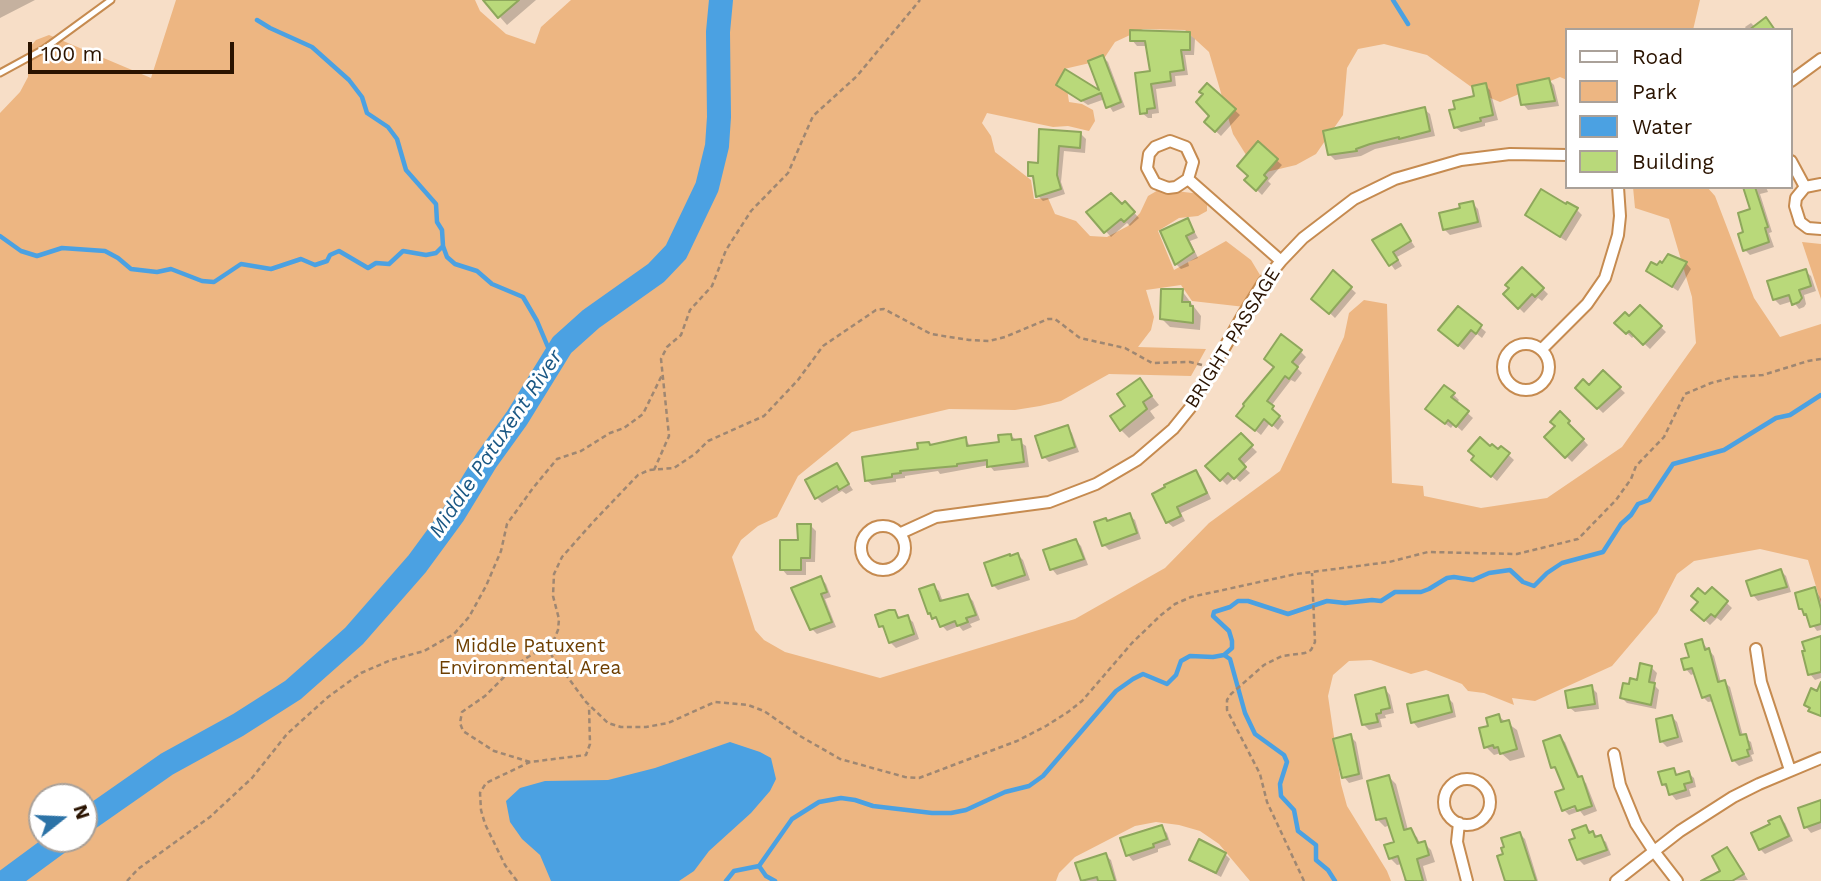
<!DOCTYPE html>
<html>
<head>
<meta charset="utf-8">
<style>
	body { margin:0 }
	#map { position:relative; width:1821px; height:881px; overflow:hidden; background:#f7dec7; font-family:"Work Sans",sans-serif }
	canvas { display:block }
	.legend { position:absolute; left:1565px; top:28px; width:228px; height:161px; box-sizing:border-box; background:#fff; border:2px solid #aaa199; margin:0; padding:9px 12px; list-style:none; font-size:21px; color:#2a1300 }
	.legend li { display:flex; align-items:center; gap:14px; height:35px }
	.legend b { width:35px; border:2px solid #aaa199 }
	.north { position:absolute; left:28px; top:783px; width:70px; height:70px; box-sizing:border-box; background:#fff; border:2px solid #aaa199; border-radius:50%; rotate:72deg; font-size:19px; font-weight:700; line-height:28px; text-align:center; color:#2a1300 }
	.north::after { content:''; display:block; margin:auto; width:24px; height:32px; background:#2c73a7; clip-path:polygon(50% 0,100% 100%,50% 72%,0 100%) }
	.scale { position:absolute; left:28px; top:42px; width:206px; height:32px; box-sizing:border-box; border:4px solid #2a1300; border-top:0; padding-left:9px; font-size:21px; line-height:24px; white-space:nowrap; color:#2a1300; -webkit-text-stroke:5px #fff; paint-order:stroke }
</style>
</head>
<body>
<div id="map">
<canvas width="1821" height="881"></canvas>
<ul class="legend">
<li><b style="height:9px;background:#fff"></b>Road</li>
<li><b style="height:19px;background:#edb682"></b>Park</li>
<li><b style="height:19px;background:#4ba1e2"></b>Water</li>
<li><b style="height:19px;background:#b9d97a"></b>Building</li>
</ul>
<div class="north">N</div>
<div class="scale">100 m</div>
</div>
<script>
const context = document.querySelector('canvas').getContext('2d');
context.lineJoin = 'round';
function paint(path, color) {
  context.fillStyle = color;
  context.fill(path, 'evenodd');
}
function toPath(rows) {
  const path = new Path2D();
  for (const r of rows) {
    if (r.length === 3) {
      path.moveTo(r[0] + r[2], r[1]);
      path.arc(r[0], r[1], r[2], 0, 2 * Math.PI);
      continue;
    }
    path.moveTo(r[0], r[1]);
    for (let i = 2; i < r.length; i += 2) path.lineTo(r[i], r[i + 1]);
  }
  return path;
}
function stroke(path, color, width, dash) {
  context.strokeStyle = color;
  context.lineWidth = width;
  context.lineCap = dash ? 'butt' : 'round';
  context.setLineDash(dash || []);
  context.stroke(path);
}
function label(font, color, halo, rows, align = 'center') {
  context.font = font + ' "Work Sans",sans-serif';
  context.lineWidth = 6;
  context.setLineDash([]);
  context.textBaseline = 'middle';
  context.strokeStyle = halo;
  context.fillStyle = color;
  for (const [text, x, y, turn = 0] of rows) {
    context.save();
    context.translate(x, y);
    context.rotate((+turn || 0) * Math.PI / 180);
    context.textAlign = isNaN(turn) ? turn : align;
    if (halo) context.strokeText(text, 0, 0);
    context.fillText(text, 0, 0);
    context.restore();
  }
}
paint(toPath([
	[176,0,475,0,480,11,506,34,535,44,541,27,571,0,1700,0,1693,30,1567,30,1567,80,1560,77,1500,102,1481,94,1427,55,1384,44,1358,49,1347,68,1343,115,1316,154,1296,165,1258,174,1233,134,1209,52,1185,30,1143,29,1115,42,1103,60,1064,69,1069,102,1082,104,1093,110,1095,121,1089,131,1068,126,1053,127,987,113,982,123,991,136,995,152,1031,180,1034,199,1048,198,1055,214,1076,221,1090,236,1107,237,1128,226,1140,213,1148,196,1160,189,1200,194,1207,201,1207,211,1198,216,1179,218,1158,231,1174,270,1226,241,1251,260,1260,275,1245,307,1192,301,1181,285,1146,290,1154,317,1151,330,1138,347,1206,349,1191,376,1109,374,1061,401,1040,406,1015,410,949,409,852,432,798,476,777,517,758,526,741,540,732,557,755,630,764,640,785,652,880,678,1075,619,1165,568,1209,523,1280,471,1344,337,1349,313,1364,300,1387,304,1392,483,1423,486,1424,496,1481,508,1547,498,1622,447,1696,343,1692,297,1669,219,1635,208,1633,187,1707,187,1715,196,1754,298,1780,337,1821,324,1821,603,1808,560,1760,549,1694,561,1677,574,1657,613,1612,666,1535,701,1512,698,1514,705,1484,693,1468,691,1462,684,1426,670,1411,674,1371,660,1349,661,1333,675,1328,696,1341,784,1347,806,1387,871,1391,881,1250,881,1219,844,1200,831,1179,825,1156,822,1135,826,1075,857,1059,873,1056,881,0,881,0,113,20,92,28,77,28,49,36,40,49,35,151,78],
	[42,797,84,797,84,839,42,839],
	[1802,242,1821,244,1821,299]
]), '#edb682');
paint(toPath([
	[730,742,760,752,771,758,776,779,770,791,751,813,709,851,694,871,679,881,551,881,540,855,522,839,510,822,506,801,520,788,545,781,608,780,655,768]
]), '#4ba1e2');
paint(toPath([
	[0,0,35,0,0,18],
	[485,0,536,0,507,25],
	[1751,23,1755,27,1775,30,1747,30,1745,27],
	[1189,34,1195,39,1194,55,1185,55,1188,75,1175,76,1176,86,1156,89,1159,113,1152,114,1152,118,1148,118,1142,113,1152,73,1148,46,1137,46,1132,40],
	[1103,57,1108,62,1125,107,1113,112,1105,99,1088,105,1058,85,1066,72,1103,94],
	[1549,80,1554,85,1559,106,1528,110,1523,104],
	[1207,85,1240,115,1221,136,1206,122,1212,116,1205,95],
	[1485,85,1490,90,1498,120,1485,123,1485,126,1461,132,1455,127],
	[1424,109,1430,114,1435,136,1375,149,1361,156,1335,160,1330,155],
	[1041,131,1081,134,1086,139,1085,153,1064,151,1061,182,1065,194,1043,201,1038,196,1035,181,1030,175,1040,164],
	[1258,144,1282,165,1268,181,1271,184,1262,195,1247,180],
	[1744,187,1766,187,1768,192,1760,194,1772,232,1769,233,1774,247,1750,255,1745,250,1745,233,1752,210],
	[1125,203,1139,218,1130,226,1127,223,1111,237,1088,212,1122,206],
	[1472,203,1478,209,1482,227,1450,235,1444,229,1462,209],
	[1577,210,1582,215,1566,241,1533,220],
	[1188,220,1198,238,1190,241,1198,258,1188,262,1189,266,1181,269,1176,264],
	[1401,226,1415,247,1397,257,1402,266,1395,270,1374,241],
	[1686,263,1691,269,1678,291,1648,271],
	[1522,269,1548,294,1542,301,1538,298,1524,313,1505,294],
	[1805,271,1811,276,1816,291,1804,295,1806,304,1804,307,1799,309,1793,301,1780,305,1774,299],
	[1334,273,1356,293,1335,318,1314,298],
	[1182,291,1201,316,1200,330,1170,327,1162,319],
	[1640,307,1666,332,1650,349,1635,335,1632,338,1617,323,1629,318],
	[1458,308,1486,332,1482,338,1477,334,1464,350,1446,335],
	[1300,351,1306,357,1297,368,1302,373,1295,382,1291,380,1271,406,1284,422,1278,430,1270,423,1261,435,1244,421],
	[1603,372,1625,393,1603,413,1577,388,1589,387],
	[1139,380,1159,405,1150,411,1155,418,1129,438,1121,430,1127,406],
	[1453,394,1459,400,1456,403,1473,418,1462,431,1454,424,1451,428,1433,414],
	[1560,414,1588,445,1572,462,1547,437,1557,426],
	[1067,427,1072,433,1079,452,1049,462,1044,457],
	[1011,436,1026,446,1029,467,994,471,989,465,940,474,938,471,905,476,905,478,896,479,896,482,872,485,866,480,929,444,931,446,966,439,971,448,1001,444],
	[1241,436,1257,452,1242,466,1250,473,1240,482,1235,477,1227,485,1208,466],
	[1490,448,1498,452,1501,448,1514,460,1497,481,1473,460],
	[837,466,853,490,846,494,842,491,822,503,817,498],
	[1195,472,1201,477,1211,499,1181,513,1185,521,1173,527,1167,522],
	[1129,515,1135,520,1141,539,1109,550,1104,545,1108,522],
	[811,526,816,531,815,562,806,562,806,575,787,575,782,569],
	[1076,541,1081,546,1088,565,1057,575,1052,569,1045,551],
	[1018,555,1023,560,1030,580,998,590,993,585],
	[1781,571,1786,576,1791,592,1758,601,1753,595],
	[821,578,826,584,831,597,825,599,836,627,817,634,812,629],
	[933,586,939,591,943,602,967,595,973,601,980,620,970,624,972,627,963,631,959,626,947,631,930,613],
	[1712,589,1732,608,1721,621,1717,618,1710,625,1694,610],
	[1815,589,1821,599,1821,630,1817,631,1801,609],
	[894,611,901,619,907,617,913,622,919,639,896,648,890,642,887,632,881,626],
	[1821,640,1821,678,1815,680,1810,674],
	[1701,641,1714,656,1721,683,1724,682,1730,687,1743,736,1751,742,1754,754,1751,755,1753,761,1739,766,1733,760,1714,701,1708,702,1703,697,1696,673,1691,675,1686,669],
	[1651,667,1657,673,1654,685,1659,690,1656,709,1627,703,1622,698],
	[1591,687,1597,693,1599,709,1575,712,1569,707],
	[1385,689,1390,695,1394,713,1385,715,1386,718,1380,719,1382,727,1369,730,1363,724],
	[1447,697,1453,703,1456,717,1418,728,1413,722],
	[1498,716,1517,730,1525,757,1510,761,1501,753,1494,755,1486,747,1490,727],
	[1672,717,1677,722,1683,742,1667,747,1661,741],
	[1350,736,1356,742,1363,779,1349,783,1344,777],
	[1559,737,1565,742,1580,778,1586,783,1597,811,1584,816,1580,811,1569,815,1565,811,1584,805,1566,791,1558,772,1553,767],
	[1673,770,1679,776,1688,773,1694,778,1696,787,1689,789,1691,796,1676,800,1663,784],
	[1389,777,1396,784,1408,830,1417,837,1420,844,1424,843,1431,850,1435,862,1423,866,1427,881,1405,881,1404,879,1407,878,1402,864,1397,865,1390,858,1396,843,1390,825,1385,827,1378,820],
	[1821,802,1821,829,1811,833,1806,827],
	[1779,818,1785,823,1793,841,1765,854,1760,849,1772,825],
	[1161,827,1167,833,1171,845,1158,849,1158,852,1133,861,1128,855],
	[1585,827,1606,842,1611,855,1584,865,1579,860,1572,841,1577,839],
	[1520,834,1525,839,1538,881,1511,881],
	[1727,850,1733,855,1748,880,1718,881],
	[1225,854,1230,859,1221,877,1196,864,1191,859],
	[1105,855,1111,860,1117,881,1083,881,1078,864]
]), '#0003');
stroke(toPath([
	[1393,0,1408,24],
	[257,20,270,28,312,47,349,80,362,97,367,113,388,127,397,139,406,170,436,204,437,222,442,230,443,246,447,257,455,264,477,271,492,284,523,297,537,321,553,359],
	[0,236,21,251,37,256,62,248,105,251,118,258,131,269,157,272,171,269,202,281,214,282,241,264,271,269,301,259,315,265,327,261,330,255,339,251,368,268,376,263,389,264,403,251,426,255,436,253,443,246],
	[1224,655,1230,659,1245,713,1255,734,1284,755,1287,762,1280,784,1281,796,1294,810,1298,831,1316,845,1316,860,1328,870,1335,881],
	[759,866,766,876,775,881],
	[726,881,734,871,759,866,792,819,819,802,841,798,855,800,873,806,932,813,951,813,966,810,1005,792,1029,786,1043,776,1116,691,1133,679,1143,674,1167,684,1176,675,1181,661,1190,656,1213,657,1224,655,1232,648,1232,641,1229,631,1213,616,1214,612,1230,607,1238,601,1248,601,1288,614,1327,601,1345,603,1372,600,1381,601,1395,592,1421,592,1429,589,1447,578,1454,577,1473,580,1489,573,1510,570,1523,582,1534,586,1547,573,1562,563,1603,552,1621,524,1631,515,1638,504,1649,500,1673,464,1724,450,1776,418,1790,415,1821,395]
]), '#4ba1e2', 4.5);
stroke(toPath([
	[84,822,167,764,238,725,293,690,354,636,417,564,453,515,486,461,517,418,562,345,591,319,656,273,676,252,707,187,717,146,719,117,718,32,721,0],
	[6,881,63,839]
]), '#4ba1e2', 24);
const building = toPath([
	[483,0,519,0,498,18,483,0],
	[1766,17,1775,30,1749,30,1766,17],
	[1130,30,1190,32,1190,50,1181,50,1184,70,1170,72,1171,81,1151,84,1155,108,1147,109,1147,113,1140,114,1135,73,1150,71,1145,41,1130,41,1130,30],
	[1103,55,1121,102,1106,108,1101,93,1081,101,1056,85,1065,69,1099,90,1088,61,1103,55],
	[1549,78,1555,101,1521,105,1517,85,1549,78],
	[1207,83,1236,109,1215,132,1204,122,1209,116,1196,102,1203,94,1199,92,1207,83],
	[1486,83,1493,115,1480,118,1481,121,1454,128,1449,110,1455,109,1453,101,1474,96,1472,86,1486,83],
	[1425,107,1430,131,1399,139,1399,137,1370,144,1356,149,1357,151,1328,155,1323,131,1425,107],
	[1039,129,1081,132,1080,148,1059,146,1057,175,1061,189,1036,197,1033,176,1028,176,1028,162,1038,163,1039,129],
	[1258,141,1278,159,1264,175,1267,178,1256,191,1244,180,1248,176,1237,166,1258,141],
	[1743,187,1755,187,1768,227,1765,228,1769,242,1743,251,1738,234,1743,232,1738,213,1750,209,1743,187],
	[1541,189,1566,204,1567,202,1578,208,1560,237,1525,215,1541,189],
	[1111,193,1122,204,1125,201,1135,212,1124,222,1121,219,1104,233,1086,212,1111,193],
	[1473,201,1478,222,1443,230,1439,213,1460,208,1459,204,1473,201],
	[1188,218,1194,232,1186,236,1194,252,1175,265,1160,231,1188,218],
	[1401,224,1411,241,1393,252,1398,260,1389,266,1372,240,1401,224],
	[1668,254,1687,262,1672,287,1646,271,1651,262,1657,265,1660,261,1662,263,1668,254],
	[1522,267,1544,288,1535,297,1532,294,1518,309,1503,294,1509,288,1505,285,1522,267],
	[1806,269,1811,286,1799,290,1802,298,1799,302,1792,305,1789,295,1773,300,1767,281,1806,269],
	[1333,270,1352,287,1329,314,1311,299,1333,270],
	[1161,289,1183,289,1182,302,1190,302,1190,306,1193,306,1193,323,1160,319,1161,289],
	[1640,305,1662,326,1643,345,1629,331,1626,334,1614,323,1625,312,1629,316,1640,305],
	[1458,306,1482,325,1476,334,1471,330,1458,346,1438,330,1458,306],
	[1281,334,1302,350,1292,362,1298,367,1289,379,1285,376,1267,401,1274,406,1272,409,1280,416,1272,426,1264,419,1255,431,1236,416,1244,406,1243,404,1274,367,1264,359,1281,334],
	[1603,370,1621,387,1597,409,1575,388,1583,379,1589,385,1603,370],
	[1140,378,1152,396,1143,402,1147,409,1120,431,1110,416,1125,406,1117,394,1140,378],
	[1444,385,1455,393,1451,397,1469,411,1456,427,1448,420,1445,424,1425,409,1444,385],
	[1560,411,1570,421,1568,423,1584,439,1565,458,1544,437,1555,426,1550,422,1560,411],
	[1068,425,1075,447,1042,458,1035,436,1068,425],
	[1241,433,1253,445,1239,459,1246,467,1234,479,1228,473,1220,481,1205,466,1241,433],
	[1011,434,1012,440,1021,439,1024,462,987,467,987,460,957,464,957,466,900,471,901,473,892,474,892,477,865,481,862,457,918,449,917,443,929,442,930,445,966,437,967,446,999,442,998,435,1011,434],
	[1480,437,1490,446,1492,444,1498,449,1501,446,1510,453,1491,477,1471,460,1474,456,1468,451,1480,437],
	[837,463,849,484,839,490,837,486,815,499,805,480,837,463],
	[1196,470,1207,493,1177,507,1181,516,1166,523,1152,494,1165,487,1164,485,1196,470],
	[1130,513,1137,533,1102,546,1094,522,1106,518,1107,521,1130,513],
	[797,524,811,524,810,558,801,558,801,570,780,570,780,540,798,540,797,524],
	[1076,539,1084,559,1050,570,1043,550,1076,539],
	[1018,553,1025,575,992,586,984,563,1010,554,1010,556,1018,553],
	[1781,569,1787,587,1751,596,1746,581,1781,569],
	[821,576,827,592,821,594,832,622,810,630,791,588,821,576],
	[934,584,940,601,968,594,976,615,966,618,968,622,957,626,955,621,940,627,936,617,932,619,930,613,928,614,919,589,934,584],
	[1712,587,1728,601,1715,617,1711,614,1704,621,1691,610,1698,602,1691,596,1698,588,1705,594,1712,587],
	[1815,587,1821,609,1821,624,1810,627,1806,614,1804,615,1802,609,1799,609,1795,593,1815,587],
	[889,610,895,610,898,618,908,615,914,634,889,643,883,626,879,627,875,615,889,610],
	[1821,636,1821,672,1808,675,1802,651,1805,651,1802,642,1821,636],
	[1702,639,1705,650,1709,648,1718,682,1725,680,1740,735,1746,734,1750,749,1747,750,1749,756,1732,761,1710,695,1702,698,1692,668,1684,670,1681,659,1689,657,1685,644,1702,639],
	[1640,663,1652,666,1649,682,1655,683,1651,705,1620,698,1623,683,1629,684,1630,678,1637,680,1640,663],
	[1821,682,1821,716,1808,711,1810,708,1804,705,1811,688,1817,691,1821,682],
	[1592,685,1595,704,1568,708,1565,691,1592,685],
	[1385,687,1390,708,1381,710,1381,713,1376,714,1378,722,1362,725,1355,695,1385,687],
	[1448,695,1452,712,1411,723,1407,704,1448,695],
	[1499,714,1501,722,1509,720,1517,749,1500,754,1498,747,1494,748,1493,745,1484,748,1479,728,1488,726,1486,718,1499,714],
	[1672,715,1678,737,1660,742,1656,719,1672,715],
	[1351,734,1359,774,1342,778,1333,739,1351,734],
	[1560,735,1578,777,1582,776,1592,806,1577,811,1575,806,1562,811,1555,792,1564,789,1555,767,1551,768,1543,741,1560,735],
	[1674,768,1676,775,1689,771,1692,782,1684,784,1686,790,1669,795,1666,784,1662,785,1658,772,1674,768],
	[1389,775,1404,830,1411,828,1418,843,1425,841,1429,855,1417,859,1423,881,1406,881,1398,856,1389,859,1384,845,1394,842,1386,818,1376,820,1367,781,1389,775],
	[1821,800,1821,822,1804,828,1798,808,1821,800],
	[1780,816,1789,836,1759,850,1751,833,1770,824,1768,821,1780,816],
	[1162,825,1167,839,1153,844,1154,847,1126,856,1120,838,1162,825],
	[1586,825,1589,833,1593,831,1595,837,1601,835,1607,850,1577,860,1569,840,1575,838,1572,830,1586,825],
	[1520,832,1533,872,1536,881,1505,881,1497,856,1503,854,1501,848,1504,847,1501,838,1520,832],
	[1199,839,1226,853,1216,873,1189,860,1199,839],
	[1727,847,1744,874,1732,881,1701,881,1720,871,1712,856,1727,847],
	[1106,853,1115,881,1098,881,1097,877,1081,881,1075,863,1106,853]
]);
paint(building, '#b9d97a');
stroke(building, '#8ea75c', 2);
const service = toPath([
	[0,73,44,49,111,0]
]);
const minor = toPath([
	[1791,81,1821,59],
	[1791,161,1805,187],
	[1188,179,1176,187,1168,188,1155,183,1147,168,1149,154,1155,147,1170,141,1186,147,1193,162,1188,179,1281,261],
	[1821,184,1805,187,1796,198,1795,206,1800,222,1808,228,1821,229],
	[1526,367,23],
	[1542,349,1587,304,1605,278,1618,235,1620,216,1618,187],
	[883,548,22],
	[901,533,936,517,1049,502,1096,484,1137,460,1173,429,1190,408,1243,315,1263,283,1281,261,1303,238,1354,199,1395,179,1461,160,1510,154,1567,155],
	[1756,649,1761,682,1790,770],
	[1614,754,1620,785,1636,824,1653,850,1677,881],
	[1467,802,23],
	[1459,823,1457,842,1467,881],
	[1616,881,1680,831,1733,797,1759,784,1821,758]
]);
stroke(service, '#c68b50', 9);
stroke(minor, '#c68b50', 14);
stroke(toPath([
	[1202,365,1190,362,1152,363,1125,348,1080,338,1055,319,1048,319,1005,337,989,341,969,340,931,334,884,309,876,310,823,346,798,380,764,416,708,441,695,454,674,468,649,470,638,475,594,521,562,557,554,574,553,596,559,619,558,630,550,649,552,656,586,702,608,723,621,727,646,727,668,723,715,702,748,705,764,711,800,736,840,759,905,777,919,778,1017,741,1046,726,1068,712,1082,701,1132,643,1161,615,1175,604,1191,597,1296,574,1389,562,1428,552,1517,554,1578,539,1616,500,1631,479,1636,466,1664,437,1685,394,1711,383,1734,377,1763,375,1808,361,1821,359],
	[654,470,669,436,661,359,667,347,681,335,690,310,712,286,726,250,751,211,788,173,813,116,857,76,920,0],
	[530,762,494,751,463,731,460,723,462,712,485,696,517,664,552,642],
	[127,881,138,869,210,817,252,778,287,734,328,697,361,673,391,660,424,651,454,634,469,617,486,586,501,551,507,524,533,488,557,459,581,451,610,433,624,428,643,414,662,375],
	[517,881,505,865,485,824,481,810,480,793,486,783,530,762,586,755,590,744,589,706],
	[1304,881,1267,802,1260,774,1227,710,1227,700,1231,694,1264,665,1282,656,1305,653,1311,650,1315,642,1312,573]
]), '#9f8772', 2.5, [5, 3.5]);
stroke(service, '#fff', 5);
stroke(minor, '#fff', 10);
label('19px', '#2a1300', '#fff', [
	["BRIGHT PASSAGE",1233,338,-58]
]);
label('19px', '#6d3e00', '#fff', [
	["Middle Patuxent",530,646],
	["Environmental Area",530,668]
]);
label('italic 21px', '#1b5884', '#fff', [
	["Middle Patuxent River",496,444,-56]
]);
</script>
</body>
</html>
